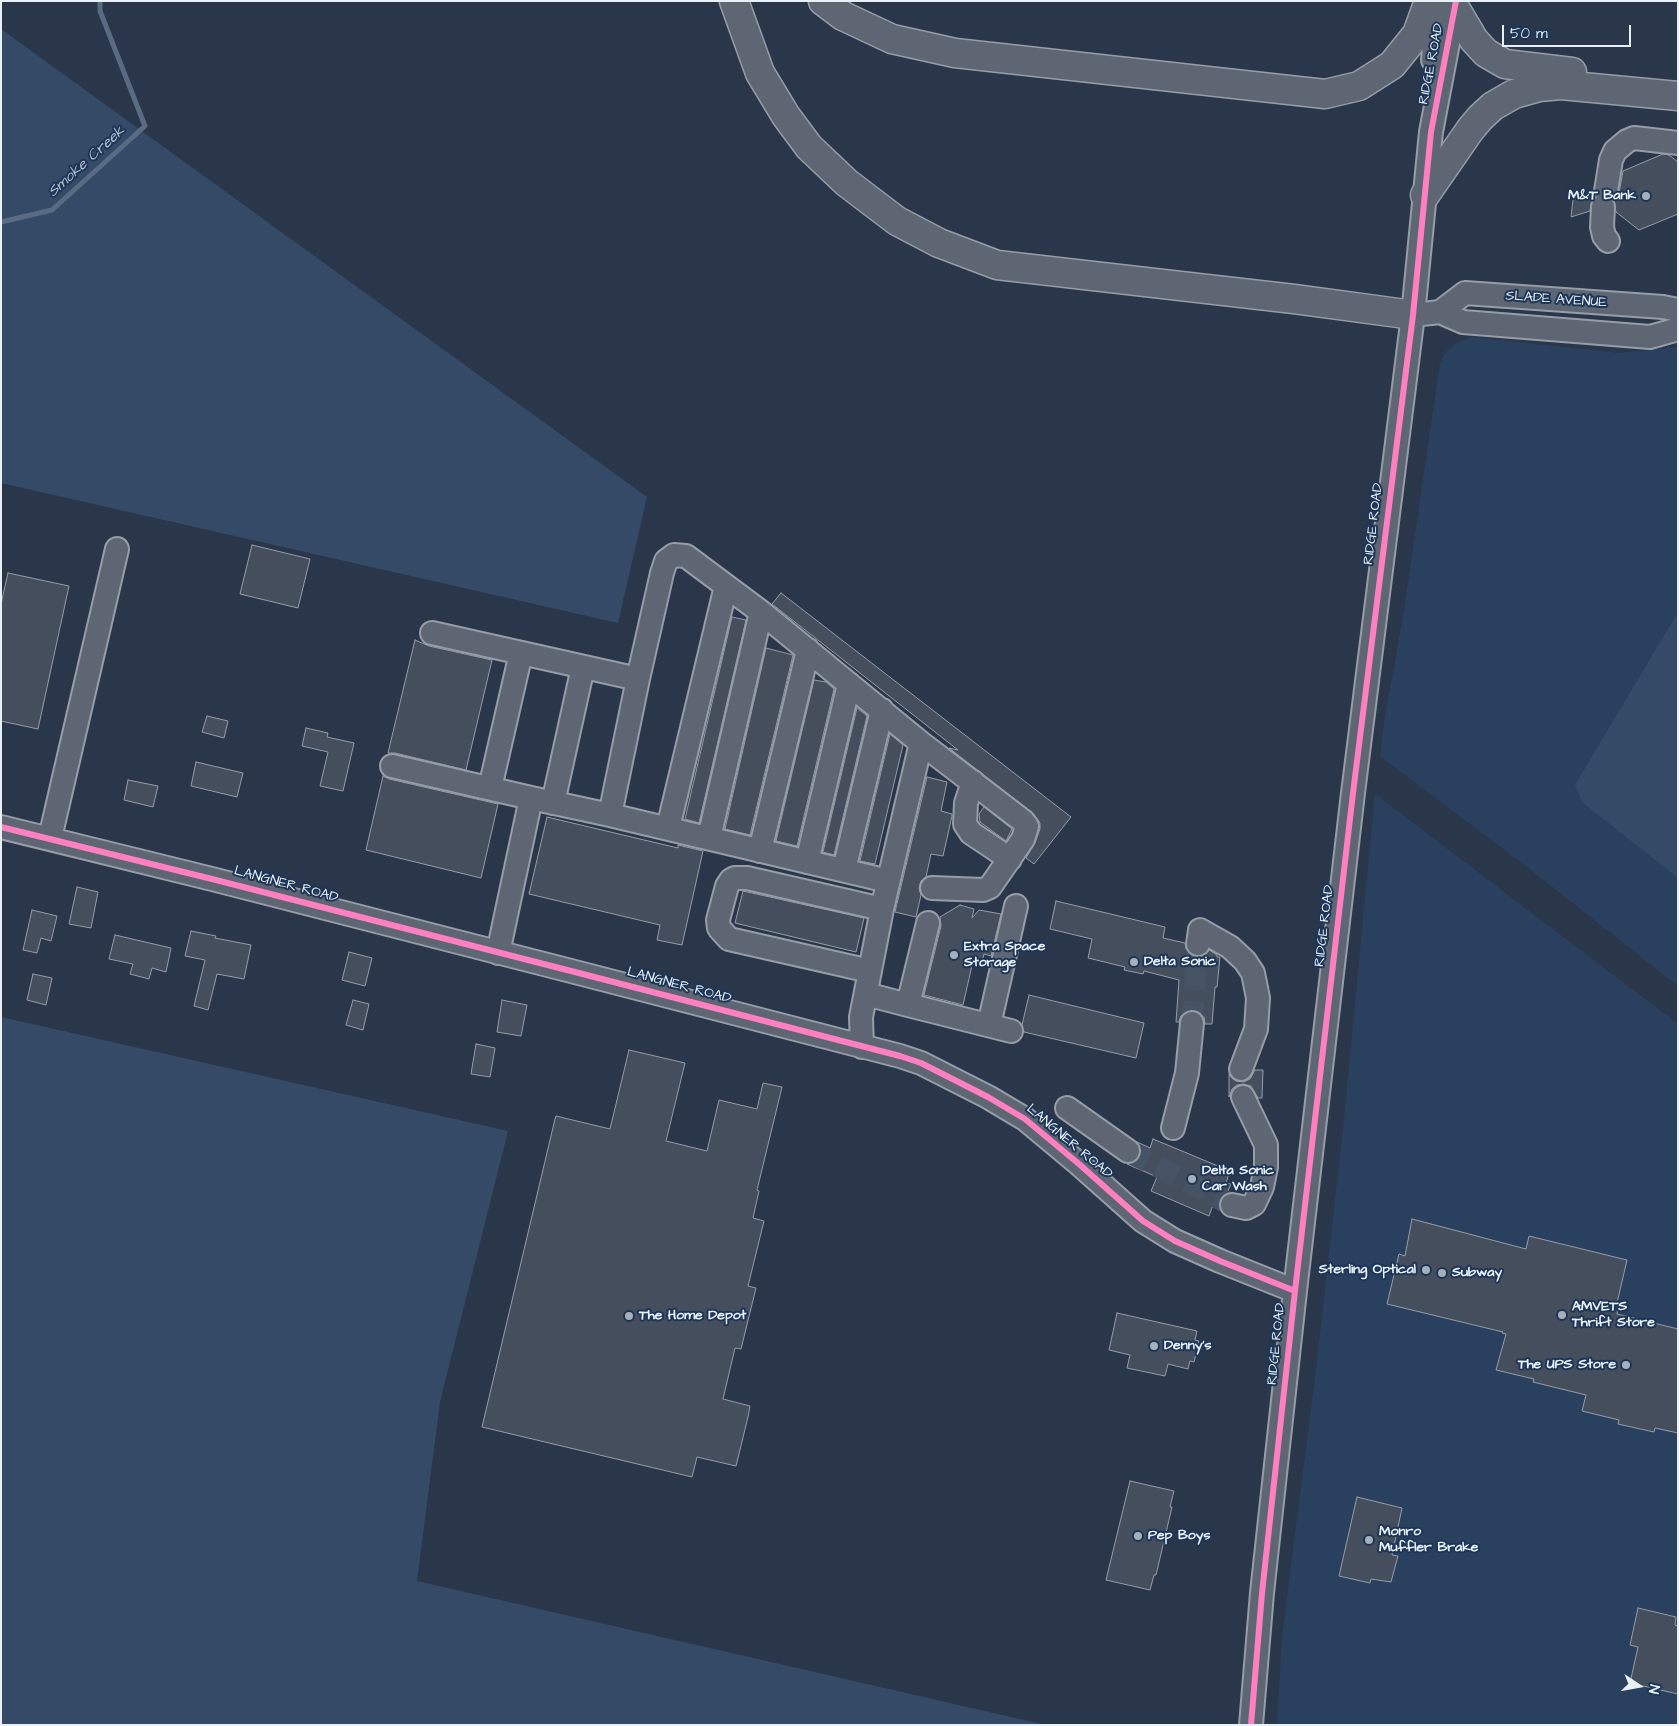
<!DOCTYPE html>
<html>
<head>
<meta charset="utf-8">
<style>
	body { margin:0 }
	#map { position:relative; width:1679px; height:1726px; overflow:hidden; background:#2a374a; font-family:"Architects Daughter",sans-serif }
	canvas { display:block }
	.frame { position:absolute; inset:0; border:2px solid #e8f1f8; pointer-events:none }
	.north { position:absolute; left:1614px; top:1661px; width:50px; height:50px; -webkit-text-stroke:4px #1d3557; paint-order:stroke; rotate:102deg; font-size:14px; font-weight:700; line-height:20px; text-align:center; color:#e8f1f8 }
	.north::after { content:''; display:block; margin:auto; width:18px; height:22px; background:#e8f1f8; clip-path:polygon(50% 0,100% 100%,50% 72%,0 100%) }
	.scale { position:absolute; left:1502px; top:25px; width:129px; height:22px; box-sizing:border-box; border:2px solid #e8f1f8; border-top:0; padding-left:6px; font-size:15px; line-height:18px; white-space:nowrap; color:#e8f1f8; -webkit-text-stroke:4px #1d3557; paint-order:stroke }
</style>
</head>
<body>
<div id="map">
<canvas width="1679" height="1726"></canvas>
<div class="frame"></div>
<div class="north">N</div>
<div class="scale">50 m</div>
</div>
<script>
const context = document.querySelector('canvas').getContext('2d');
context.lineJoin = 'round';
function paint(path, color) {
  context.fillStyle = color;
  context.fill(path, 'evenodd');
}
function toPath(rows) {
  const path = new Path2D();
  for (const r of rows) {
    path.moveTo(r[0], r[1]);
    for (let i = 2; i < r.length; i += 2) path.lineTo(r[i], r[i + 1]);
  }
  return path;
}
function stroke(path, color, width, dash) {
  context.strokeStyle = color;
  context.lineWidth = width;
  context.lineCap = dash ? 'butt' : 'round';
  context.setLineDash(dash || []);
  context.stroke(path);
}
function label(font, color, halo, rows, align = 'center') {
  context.font = font + ' "Architects Daughter",sans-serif';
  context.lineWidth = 4;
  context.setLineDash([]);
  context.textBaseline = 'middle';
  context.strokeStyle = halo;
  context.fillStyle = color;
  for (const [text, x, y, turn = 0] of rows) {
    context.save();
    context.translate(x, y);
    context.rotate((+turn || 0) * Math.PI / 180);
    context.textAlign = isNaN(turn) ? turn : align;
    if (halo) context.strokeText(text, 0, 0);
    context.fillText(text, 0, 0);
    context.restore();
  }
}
paint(toPath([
	[1472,337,1619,353,1678,347,1678,986,1531,870,1380,756,1385,716,1403,617,1440,363,1445,353,1456,343],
	[1375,794,1678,1024,1678,1725,1277,1725,1282,1637,1315,1378,1343,1130]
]), '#2a405f');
paint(toPath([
	[1,29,647,497,618,623,1,483],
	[1678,612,1678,878,1582,802,1575,785],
	[1,1017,508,1131,440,1402,417,1581,1046,1725,1,1725]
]), '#354a67');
stroke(toPath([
	[1,222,52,210,145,126,100,11,100,1]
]), '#586b83', 5);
const building = toPath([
	[1663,154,1669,155,1678,162,1678,214,1639,230,1616,212,1614,201,1619,193,1623,171,1663,154],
	[1594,194,1595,197,1592,200,1590,211,1571,217,1573,200,1594,194],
	[252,545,310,559,298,608,240,594,252,545],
	[8,573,69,586,38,729,1,721,1,604,8,573],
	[781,593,1071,817,1034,864,1026,858,1035,843,1040,829,1040,823,1033,813,949,748,958,750,772,604,781,593],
	[732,617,746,620,699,823,685,819,732,617],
	[415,640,429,646,492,660,466,770,395,753,388,753,415,640],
	[766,648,793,655,750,835,725,829,766,648],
	[814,680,826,682,834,689,797,846,776,841,814,680],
	[857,708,867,716,834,855,823,852,857,708],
	[207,716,228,721,224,738,202,732,207,716],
	[306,728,328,733,327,737,354,743,343,791,320,786,328,752,302,746,306,728],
	[890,734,903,745,875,864,860,861,890,734],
	[196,762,243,773,237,797,191,786,196,762],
	[383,776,389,779,498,804,481,878,366,850,383,776],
	[927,777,947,782,941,811,952,814,952,816,943,856,931,854,926,877,921,881,919,888,921,895,916,917,895,912,927,777],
	[128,780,158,786,153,807,124,800,128,780],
	[984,807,1012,829,1006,841,980,822,979,814,984,807],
	[547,817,678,848,678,845,703,851,682,945,657,940,660,925,529,894,547,817],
	[77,887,98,892,91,928,69,924,77,887],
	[743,891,864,918,856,952,735,923,743,891],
	[1056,901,1165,927,1163,938,1185,943,1186,949,1190,955,1197,957,1202,956,1209,950,1217,955,1217,957,1220,957,1217,987,1215,987,1212,1024,1205,1024,1204,1017,1200,1013,1193,1010,1186,1011,1181,1016,1179,1022,1176,1022,1179,980,1144,971,1143,974,1124,970,1125,967,1088,958,1092,939,1050,929,1056,901],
	[960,905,974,909,972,918,979,910,1001,914,991,956,984,954,982,963,973,961,963,1005,924,995,941,926,940,917,960,905],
	[32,910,57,916,51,941,41,938,37,953,23,950,32,910],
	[191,931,216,936,215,938,251,945,244,979,217,974,208,1010,194,1006,205,960,185,956,191,931],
	[115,935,171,948,166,972,152,968,149,979,130,974,133,964,109,959,115,935],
	[349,952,372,958,365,986,342,980,349,952],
	[33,974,52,978,46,1005,27,1000,33,974],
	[1029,995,1144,1023,1136,1058,1024,1032,1022,1025,1029,995],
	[353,1000,369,1004,363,1030,346,1025,353,1000],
	[502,1000,527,1005,521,1036,497,1032,502,1000],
	[476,1044,495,1048,490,1077,471,1074,476,1044],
	[629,1050,685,1063,666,1141,707,1151,719,1100,757,1109,763,1083,782,1087,757,1190,759,1191,753,1218,764,1221,748,1286,756,1288,741,1349,735,1348,723,1399,750,1406,748,1417,736,1466,697,1457,692,1477,482,1427,555,1119,556,1116,610,1129,629,1050],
	[1255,1070,1263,1070,1262,1098,1258,1098,1251,1086,1244,1084,1237,1085,1232,1089,1229,1097,1229,1074,1236,1081,1244,1082,1250,1079,1255,1070],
	[1153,1139,1230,1171,1226,1183,1231,1184,1227,1193,1222,1197,1219,1202,1219,1208,1213,1205,1209,1216,1151,1191,1157,1177,1127,1164,1134,1163,1139,1158,1141,1152,1137,1142,1150,1148,1153,1139],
	[1412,1219,1526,1249,1529,1236,1627,1260,1617,1303,1619,1303,1617,1314,1678,1329,1678,1433,1655,1428,1654,1432,1618,1424,1619,1420,1582,1411,1586,1395,1533,1382,1534,1379,1496,1370,1506,1334,1502,1333,1503,1332,1387,1304,1399,1254,1405,1256,1412,1219],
	[1117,1313,1197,1331,1195,1340,1199,1341,1194,1362,1190,1361,1188,1369,1168,1364,1165,1376,1127,1368,1130,1355,1109,1350,1117,1313],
	[1130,1481,1174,1491,1170,1507,1172,1507,1156,1575,1154,1575,1150,1590,1106,1580,1130,1481],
	[1357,1497,1402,1508,1392,1555,1398,1556,1391,1582,1371,1579,1370,1583,1339,1576,1357,1497],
	[1638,1608,1676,1617,1675,1625,1678,1626,1678,1694,1630,1683,1638,1647,1630,1645,1638,1608]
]);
paint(building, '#444e5c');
stroke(building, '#959da7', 1);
stroke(toPath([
	[1192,1023,1198,944],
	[1128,1151,1232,1205]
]), '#465364', 22, [22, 11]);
const minor = toPath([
	[1433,60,1437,1],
	[1606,191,1611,160,1615,151,1627,141,1634,138,1643,139,1678,143],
	[1603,207,1602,227,1604,236,1608,241],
	[1440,312,1465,293,1663,307,1678,310],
	[1413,315,1440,312,1463,322,1650,337,1678,329],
	[432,633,638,679],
	[392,766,531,798],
	[973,782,966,803,965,824,971,833,1010,859],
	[490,788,521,653],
	[553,803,583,667],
	[1,827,212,879,571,971,900,1056,921,1063,988,1097,1025,1119,1079,1164,1143,1221,1175,1241,1220,1261,1295,1291],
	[668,828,726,586],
	[50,838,117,549],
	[709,838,761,612],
	[760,851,808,650],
	[807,862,849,684],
	[844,870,882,710],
	[888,881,610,815,638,679,662,573,666,561,674,555,686,556,761,612,921,743],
	[1198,944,1200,930,1230,947,1245,961,1253,973,1258,998,1256,1029,1241,1069],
	[498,953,531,798,610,815],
	[870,971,729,939,719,928,718,920,727,886,731,880,735,878,747,878,882,909],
	[866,994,908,1005,928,923],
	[908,1005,1011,1031],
	[989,1025,1016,906],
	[862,1047,861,1017,882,909,921,743,1023,821,1027,826,1023,839,990,887,983,890,932,888],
	[1067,1108,1128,1151],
	[1173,1128,1187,1073,1192,1023],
	[1232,1205,1246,1208,1254,1204,1262,1187,1266,1167,1266,1145,1243,1097],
	[1251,1725,1262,1593,1295,1291,1353,793,1413,315,1431,132,1456,1]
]);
const highway = toPath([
	[734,1,760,73,786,116,809,147,847,183,897,221,939,243,997,265,1294,299,1413,315],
	[823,1,843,16,892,39,955,53,1325,94,1359,86,1392,65,1417,34,1429,1],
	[1455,8,1474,40,1486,53,1505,64,1572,72],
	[1425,195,1470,130,1480,118,1493,106,1514,94,1539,87,1561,85,1678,96]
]);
stroke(minor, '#959da7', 26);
stroke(highway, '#959da7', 31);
stroke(minor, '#5d6672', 22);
stroke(highway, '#5d6672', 28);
stroke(toPath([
	[1,827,212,879,571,971,900,1056,921,1063,988,1097,1025,1119,1079,1164,1143,1221,1175,1241,1220,1261,1295,1291],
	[1251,1725,1262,1593,1295,1291,1353,793,1413,315,1431,132,1456,1]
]), '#ff80c0', 6);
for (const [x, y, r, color] of [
	[1646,196,5,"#a6b0bb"],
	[954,955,5,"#a6b0bb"],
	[1134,962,5,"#a6b0bb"],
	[1192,1179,5,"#a6b0bb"],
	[1426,1270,5,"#a6b0bb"],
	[1442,1273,5,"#a6b0bb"],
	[1562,1315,5,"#a6b0bb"],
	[629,1316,5,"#a6b0bb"],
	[1154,1346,5,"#a6b0bb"],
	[1626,1365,5,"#a6b0bb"],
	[1138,1536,5,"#a6b0bb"],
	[1369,1540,5,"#a6b0bb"]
]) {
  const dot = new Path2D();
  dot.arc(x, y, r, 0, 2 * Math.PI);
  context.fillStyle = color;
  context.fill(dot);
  stroke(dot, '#1d3557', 2);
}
label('14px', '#e8f1f8', '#1d3557', [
	["RIDGE ROAD",1432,64,-79],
	["SLADE AVENUE",1556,300,4],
	["RIDGE ROAD",1374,524,-83],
	["LANGNER ROAD",286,885,15],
	["RIDGE ROAD",1325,926,-83],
	["LANGNER ROAD",679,986,15],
	["LANGNER ROAD",1069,1142,40],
	["RIDGE ROAD",1277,1344,-84]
]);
label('bold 14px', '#e8f1f8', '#1d3557', [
	["M&T Bank",1636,196,"right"],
	["Extra Space",964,947],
	["Storage",964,963],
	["Delta Sonic",1144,962],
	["Delta Sonic",1202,1171],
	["Car Wash",1202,1187],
	["Sterling Optical",1416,1270,"right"],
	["Subway",1452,1273],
	["AMVETS",1572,1307],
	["Thrift Store",1572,1323],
	["The Home Depot",639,1316],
	["Denny's",1164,1346],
	["The UPS Store",1616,1365,"right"],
	["Monro",1379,1532],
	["Muffler Brake",1379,1548],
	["Pep Boys",1148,1536]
], 'left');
label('italic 15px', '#b7c4d1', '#1d3557', [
	["Smoke Creek",87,162,-42]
]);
</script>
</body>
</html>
